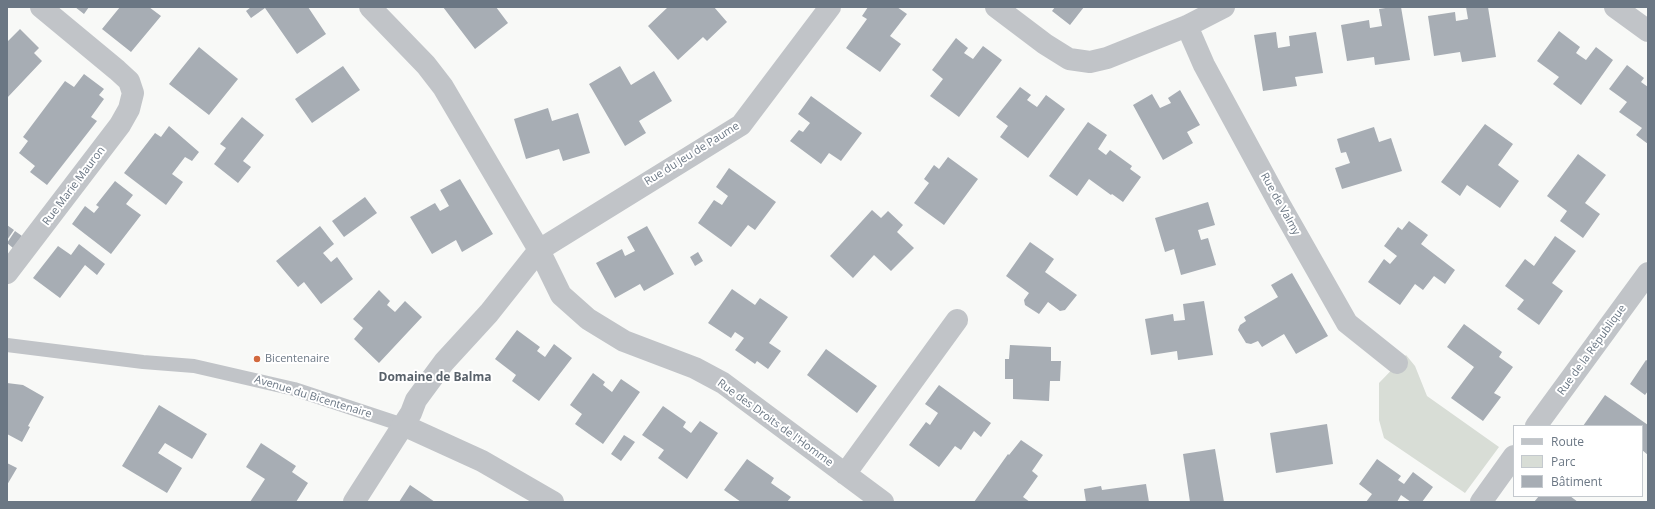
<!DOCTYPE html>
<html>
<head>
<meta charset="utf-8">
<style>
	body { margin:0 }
	#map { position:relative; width:1655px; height:509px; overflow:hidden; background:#f8f9f7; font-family:"Open Sans",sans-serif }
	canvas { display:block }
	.frame { position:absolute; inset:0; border:8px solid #6b7784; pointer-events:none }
	.legend { position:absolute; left:1513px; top:425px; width:130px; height:72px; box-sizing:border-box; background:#fff; border:1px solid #c4c9ce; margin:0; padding:5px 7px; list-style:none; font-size:12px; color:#6b7784 }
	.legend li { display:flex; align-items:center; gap:8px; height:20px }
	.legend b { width:20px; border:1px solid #c4c9ce }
</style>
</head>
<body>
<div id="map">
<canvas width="1655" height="509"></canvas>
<div class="frame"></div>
<ul class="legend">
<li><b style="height:5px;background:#c1c4c8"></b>Route</li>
<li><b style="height:11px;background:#d8ddd6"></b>Parc</li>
<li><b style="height:11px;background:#a7adb4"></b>Bâtiment</li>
</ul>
</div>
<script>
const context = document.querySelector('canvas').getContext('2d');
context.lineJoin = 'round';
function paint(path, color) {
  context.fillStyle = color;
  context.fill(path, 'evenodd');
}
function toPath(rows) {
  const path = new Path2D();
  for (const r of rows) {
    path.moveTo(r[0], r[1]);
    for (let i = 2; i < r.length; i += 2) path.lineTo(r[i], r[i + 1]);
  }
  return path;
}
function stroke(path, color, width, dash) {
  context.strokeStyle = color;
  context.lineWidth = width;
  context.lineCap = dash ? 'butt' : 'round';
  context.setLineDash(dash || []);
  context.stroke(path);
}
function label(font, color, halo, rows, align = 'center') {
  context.font = font + ' "Open Sans",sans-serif';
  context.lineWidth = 4;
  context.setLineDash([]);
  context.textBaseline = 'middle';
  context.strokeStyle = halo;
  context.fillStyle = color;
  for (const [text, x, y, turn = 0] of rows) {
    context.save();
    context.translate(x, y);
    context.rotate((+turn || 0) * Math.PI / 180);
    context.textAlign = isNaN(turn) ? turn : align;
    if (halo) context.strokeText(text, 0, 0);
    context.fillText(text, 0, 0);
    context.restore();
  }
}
paint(toPath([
	[1406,355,1415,366,1427,396,1499,447,1465,493,1384,438,1379,420,1379,383]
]), '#d8ddd6');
paint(toPath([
	[75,7,89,7,84,14],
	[120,7,149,7,161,16,131,52,102,29],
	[251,7,308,7,326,34,297,54,265,8,251,18,246,11],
	[443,7,496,7,508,23,475,49],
	[668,7,680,8,714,7,727,22,707,41,703,37,678,60,648,26],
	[868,7,897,7,907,14,890,36,901,44,880,72,846,48,867,19,862,16],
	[1055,7,1084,7,1070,25,1052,11],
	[1392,7,1401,7,1410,60,1375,65,1374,57,1347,61,1341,25,1369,20,1370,28,1382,26,1379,9],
	[1466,7,1488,7,1496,57,1462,62,1460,52,1434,56,1428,16,1455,12,1456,21,1468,19],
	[20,29,39,48,34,53,42,61,7,98,7,42],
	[1559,31,1580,47,1576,53,1586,60,1596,47,1613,60,1581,105,1553,84,1559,77,1537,61],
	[1276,32,1278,48,1290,46,1289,36,1316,32,1323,73,1295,77,1297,86,1263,91,1254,35],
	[956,38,968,48,964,53,973,59,983,46,1002,60,959,117,930,96,943,79,932,70],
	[199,47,238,79,209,115,169,84],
	[1627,65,1644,78,1641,82,1648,87,1648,144,1636,135,1642,128,1619,112,1627,102,1609,89],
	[343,66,360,90,312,123,295,99],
	[620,66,631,85,654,71,672,101,639,121,646,133,625,146,589,84],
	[84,74,104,89,99,95,104,99,91,117,97,121,47,185,30,172,35,166,19,153,28,141,23,137,65,81,74,87],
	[1020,87,1031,95,1027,100,1037,107,1046,95,1065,109,1028,158,1000,137,1008,126,996,117],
	[1180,90,1200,125,1187,132,1193,143,1163,160,1133,105,1152,94,1160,108,1171,103,1168,98],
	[811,96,862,133,841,161,829,153,821,164,790,141,799,130,803,132,810,123,798,114],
	[548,108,552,121,578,113,590,153,563,161,559,149,526,159,514,119],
	[242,117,264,135,243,161,251,167,238,183,214,164,226,148,220,144],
	[1088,122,1107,135,1098,149,1106,155,1110,150,1132,166,1130,169,1141,177,1123,202,1112,194,1111,195,1089,179,1077,196,1049,176],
	[1485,124,1513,144,1498,165,1519,181,1500,208,1467,185,1460,196,1441,182],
	[169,126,199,152,192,161,185,157,172,174,183,182,166,205,124,173,155,133,161,137],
	[1374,127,1379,142,1391,138,1402,171,1342,189,1335,168,1350,163,1346,152,1341,153,1337,139],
	[1578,154,1606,175,1585,203,1600,214,1583,238,1560,221,1567,211,1547,196],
	[948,157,978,179,944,225,914,203,929,183,924,179,934,165,939,169],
	[729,168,776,202,755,230,748,225,731,247,698,223,714,200,722,205,728,196,716,187],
	[460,179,493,234,462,252,456,240,432,254,410,217,435,203,440,211,449,206,440,190],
	[115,181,133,195,126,204,141,215,111,254,72,224,85,206,94,213,99,207,96,205],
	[365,197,377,213,344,237,332,221],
	[1208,202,1215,225,1198,230,1201,240,1208,238,1216,265,1181,275,1174,249,1165,252,1155,218],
	[872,210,881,218,888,211,903,225,897,232,914,248,891,271,874,255,853,278,830,256],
	[1409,221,1428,235,1421,244,1455,270,1445,284,1434,276,1423,290,1415,284,1400,305,1368,282,1384,259,1390,264,1397,256,1384,246,1398,227,1402,230],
	[7,225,14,230,7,240],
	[320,226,334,244,323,253,331,262,337,257,353,279,321,304,304,282,298,287,276,261],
	[647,226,674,274,644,291,640,284,615,298,596,263,622,249,625,256,635,251,627,237],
	[15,231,22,236,13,248,7,243],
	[1555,236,1576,251,1552,283,1563,291,1539,325,1517,309,1524,300,1505,286,1525,259,1534,266],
	[1030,242,1054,259,1045,272,1077,295,1065,310,1060,311,1048,302,1039,314,1025,305,1024,300,1029,293,1006,276],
	[79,244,105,264,97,275,85,265,60,298,33,278,58,246,71,255],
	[698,252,703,261,695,266,690,257],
	[1292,273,1328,336,1296,354,1284,334,1262,347,1258,341,1251,344,1246,343,1238,330,1240,325,1246,321,1244,317,1278,297,1271,285],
	[732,289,755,305,760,298,788,317,769,343,781,351,768,369,757,361,755,364,735,350,744,338,735,332,731,338,708,323],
	[379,290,390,301,387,305,395,312,405,301,422,317,379,363,354,339,363,328,353,319],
	[1204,301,1213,355,1178,360,1177,351,1151,355,1145,319,1173,314,1174,321,1185,320,1183,304],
	[1464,324,1502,352,1499,357,1513,367,1494,393,1501,397,1483,421,1451,398,1474,367,1447,347],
	[517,330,540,347,537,351,545,357,554,344,572,358,539,401,512,381,516,375,495,359],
	[1010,345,1051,347,1051,361,1061,361,1060,381,1050,381,1049,401,1013,399,1013,379,1005,379,1005,359,1009,359],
	[826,349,877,386,857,413,807,375],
	[1646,360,1648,361,1648,391,1645,395,1630,384],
	[593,373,605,382,603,385,612,392,621,379,640,392,603,444,575,424,582,414,570,405],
	[7,383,23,385,44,397,28,426,30,427,22,442,7,434],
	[939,385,991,423,981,437,974,431,961,450,955,446,939,467,909,445,926,422,930,425,938,413,925,404],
	[1605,395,1648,425,1648,455,1642,450,1642,426,1583,426],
	[159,405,207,434,192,459,165,443,158,453,182,468,167,493,122,466],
	[663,406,686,422,683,427,691,433,700,421,718,433,687,479,658,458,664,450,642,435],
	[1327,424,1333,464,1276,473,1270,433],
	[624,435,635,442,621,461,611,454],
	[1021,440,1043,455,1032,471,1038,476,1023,497,1030,502,974,502,1008,454,1009,455],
	[261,443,296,466,292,472,308,483,296,502,250,502,265,479,246,467],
	[1215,449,1224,502,1190,502,1183,454],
	[747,459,774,478,771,483,791,497,787,502,741,502,724,490],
	[1377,459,1401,476,1398,480,1404,484,1413,472,1433,487,1422,502,1411,502,1401,495,1397,502,1366,502,1372,494,1359,484],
	[7,463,17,468,7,485],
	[1146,484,1149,502,1086,502,1084,489,1101,486,1102,490],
	[410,485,435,502,399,502],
	[1539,496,1570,496,1578,502,1534,502]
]), '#a7adb4');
stroke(toPath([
	[7,345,143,362,194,366,294,389,403,425]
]), '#c1c4c8', 14);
stroke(toPath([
	[370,7,426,65,443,87,539,250,561,295,588,319,624,341,695,368,723,383,883,502],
	[996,7,1045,44,1069,59,1090,62,1107,58,1187,26,1224,7],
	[1615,7,1648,31],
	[1187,26,1204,65,1280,205,1347,323,1397,363],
	[7,273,120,125,129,109,133,93,129,81,117,70,41,7],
	[403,425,482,461,553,502],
	[1536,426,1648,273],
	[845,474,957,320],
	[354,502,411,413,416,400,444,362,489,313,539,250,741,125,830,7],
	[1481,502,1514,456]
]), '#c1c4c8', 22);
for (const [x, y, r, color] of [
	[257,359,4,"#d2693e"]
]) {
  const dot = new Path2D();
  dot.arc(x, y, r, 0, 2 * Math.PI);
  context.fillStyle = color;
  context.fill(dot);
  stroke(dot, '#fff', 1.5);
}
label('11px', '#6b7784', '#fff', [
	["Rue du Jeu de Paume",692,154,-32],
	["Rue Marie Mauron",74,186,-53],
	["Rue de Valmy",1280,204,61],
	["Rue de la République",1592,350,-54],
	["Avenue du Bicentenaire",313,397,17],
	["Rue des Droits de l'Homme",775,423,36]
]);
label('11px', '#6b7784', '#fff', [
	["Bicentenaire",265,359]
], 'left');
label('bold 12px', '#58616a', '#fff', [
	["Domaine de Balma",435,378]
]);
</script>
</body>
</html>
